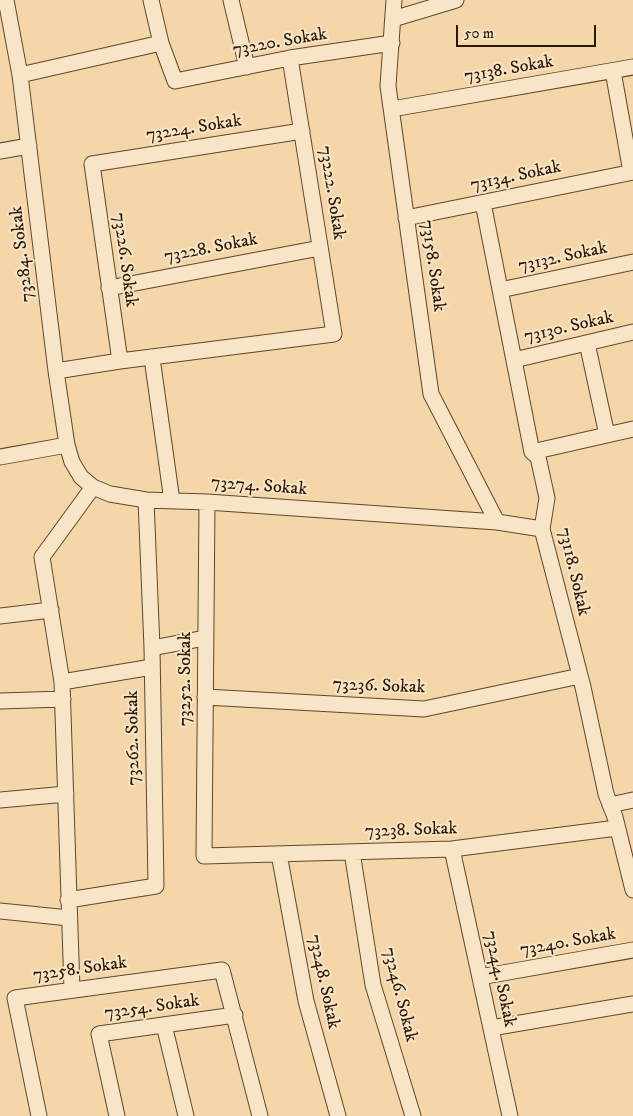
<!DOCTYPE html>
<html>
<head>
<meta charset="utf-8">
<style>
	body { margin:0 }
	#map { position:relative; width:633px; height:1116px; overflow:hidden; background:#f5d6a8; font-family:"IM FELL DW Pica",serif }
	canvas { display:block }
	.scale { position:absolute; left:456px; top:25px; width:140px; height:22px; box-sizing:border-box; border:2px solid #2b1800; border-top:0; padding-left:6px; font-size:15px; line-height:18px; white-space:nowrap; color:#2b1800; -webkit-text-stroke:4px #f8e4c6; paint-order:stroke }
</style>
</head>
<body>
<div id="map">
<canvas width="633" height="1116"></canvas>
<div class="scale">50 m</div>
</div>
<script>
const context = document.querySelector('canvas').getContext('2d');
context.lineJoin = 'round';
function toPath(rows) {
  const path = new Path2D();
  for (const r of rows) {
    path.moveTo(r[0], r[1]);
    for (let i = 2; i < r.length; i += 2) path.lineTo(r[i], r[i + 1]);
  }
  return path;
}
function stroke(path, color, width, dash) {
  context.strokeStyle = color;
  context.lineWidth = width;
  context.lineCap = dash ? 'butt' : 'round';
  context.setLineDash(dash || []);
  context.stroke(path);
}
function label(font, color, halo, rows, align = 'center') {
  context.font = font + ' "IM FELL DW Pica",serif';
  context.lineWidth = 4;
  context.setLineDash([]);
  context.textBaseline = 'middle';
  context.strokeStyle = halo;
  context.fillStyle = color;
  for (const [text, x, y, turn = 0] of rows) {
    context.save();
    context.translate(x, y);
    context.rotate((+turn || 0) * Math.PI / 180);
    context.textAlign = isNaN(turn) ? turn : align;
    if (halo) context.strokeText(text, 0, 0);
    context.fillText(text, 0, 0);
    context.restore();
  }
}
const street = toPath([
	[6,0,20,75,56,371,67,445],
	[151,0,161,43,175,81,290,58,392,43],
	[231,0,247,67],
	[394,0,388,86,431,394,497,522],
	[393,19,456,0],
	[613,71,631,172],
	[20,75,161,43],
	[392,109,633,67],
	[0,151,29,146],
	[483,203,532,452,538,457,547,498,542,529,583,687,606,794,615,817,633,890],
	[406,218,633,172],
	[109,288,320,248],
	[500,290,633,262],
	[587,343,607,435],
	[152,358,172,501],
	[514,360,633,332],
	[120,361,92,164,302,131],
	[56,371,120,361,334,334,290,58],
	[532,452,633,429],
	[0,457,67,445,72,462,81,477,93,487,110,494,146,500,207,502,497,522,542,529],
	[207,502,204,856,452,849,617,828],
	[0,616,51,610],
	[152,648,205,638],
	[62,682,152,667],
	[205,697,424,709,580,676],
	[0,701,63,699],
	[0,800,66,794],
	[610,805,633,800],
	[452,849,510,1116],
	[352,852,373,985,413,1116],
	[279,854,306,1001,338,1116],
	[68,900,156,886,152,648,146,500],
	[0,911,69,918],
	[480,977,633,950],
	[72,990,62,682,42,557,93,487],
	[164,1025,186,1116],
	[491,1028,633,1004],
	[39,1116,15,998,222,970,260,1116],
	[117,1116,99,1034,235,1015]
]);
stroke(street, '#5e482a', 17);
stroke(street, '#f8e4c6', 15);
label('18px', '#2b1800', '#f8e4c6', [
	["73220. Sokak",280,43,-10],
	["73138. Sokak",509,70,-10],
	["73224. Sokak",194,129,-9],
	["73134. Sokak",516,177,-12],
	["73222. Sokak",331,193,81],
	["73228. Sokak",211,249,-11],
	["73284. Sokak",23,254,-97],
	["73132. Sokak",563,258,-12],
	["73226. Sokak",124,260,82],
	["73158. Sokak",432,266,82],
	["73130. Sokak",569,328,-13],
	["73274. Sokak",259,487,4],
	["73118. Sokak",573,572,77],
	["73252. Sokak",186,679,-90],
	["73236. Sokak",379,687,2],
	["73262. Sokak",134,738,-91],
	["73238. Sokak",411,831,-2],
	["73240. Sokak",568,943,-10],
	["73258. Sokak",80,970,-8],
	["73244. Sokak",499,979,78],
	["73248. Sokak",323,982,78],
	["73246. Sokak",399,995,76],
	["73254. Sokak",152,1008,-8]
]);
</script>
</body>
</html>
